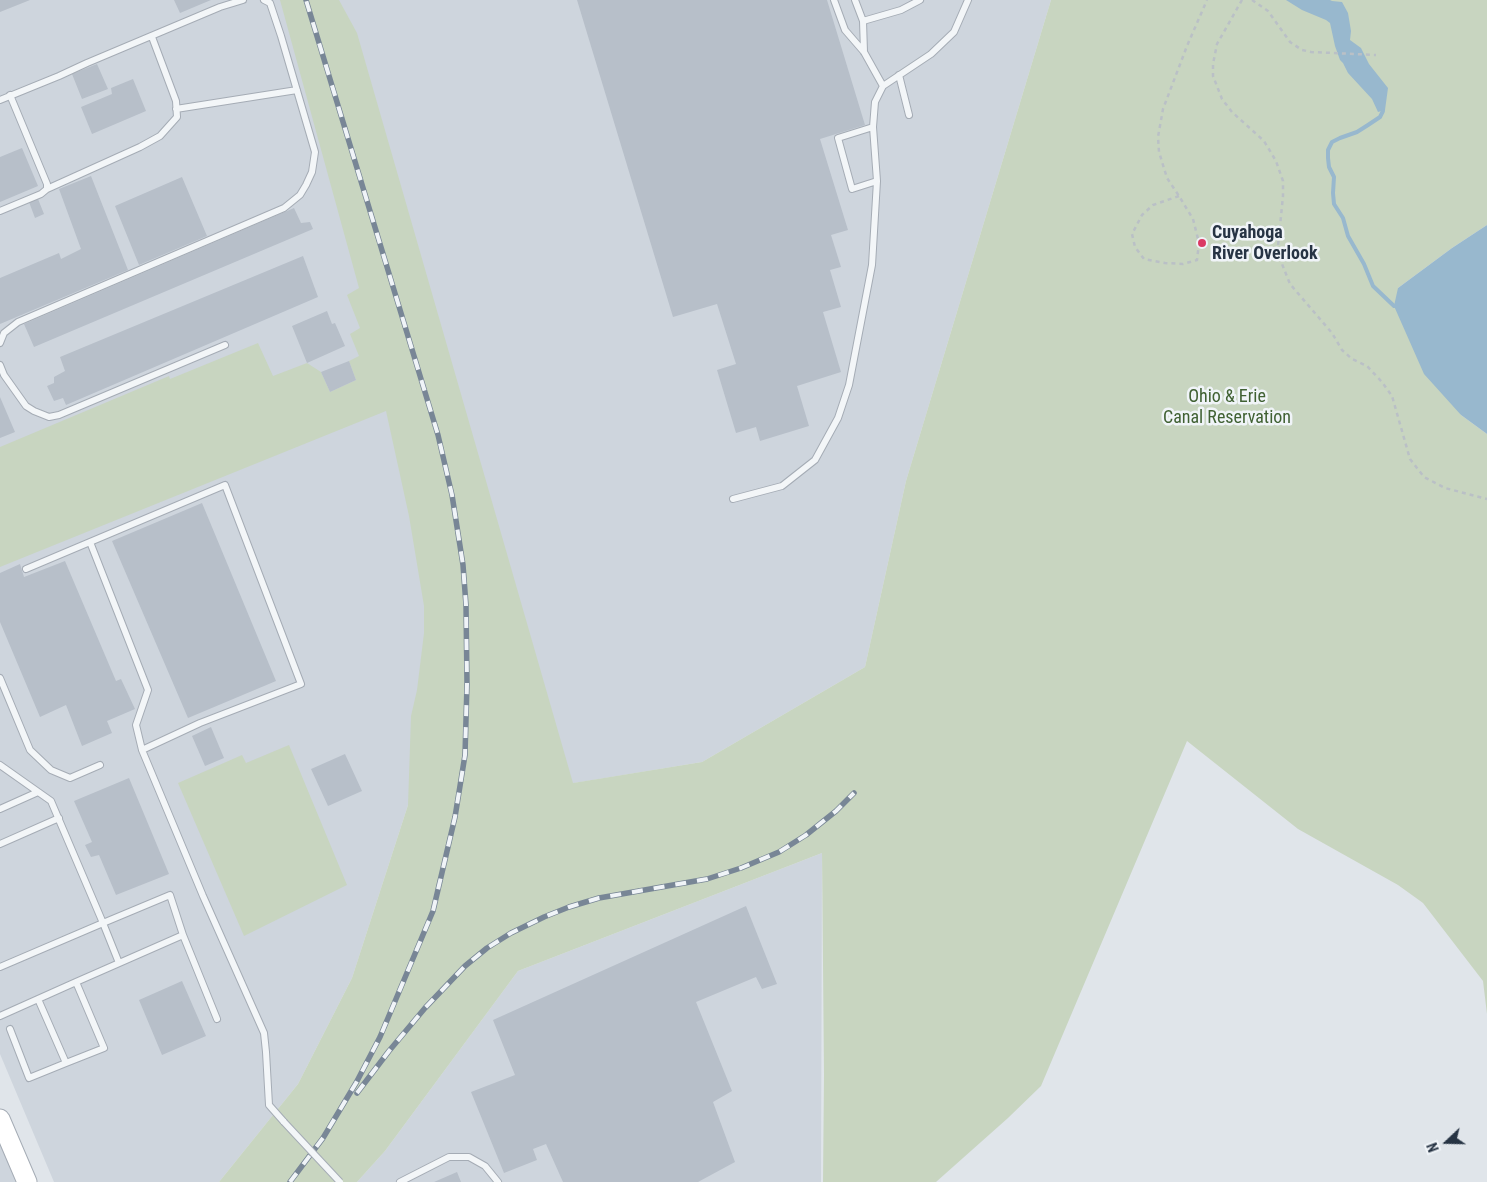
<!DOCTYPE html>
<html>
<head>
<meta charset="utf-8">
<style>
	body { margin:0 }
	#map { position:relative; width:1487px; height:1182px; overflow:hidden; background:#e0e5ea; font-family:"Roboto Condensed",sans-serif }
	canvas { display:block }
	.north { position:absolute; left:1422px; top:1117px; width:50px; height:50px; -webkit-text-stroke:4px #f0f4f8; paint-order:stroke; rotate:249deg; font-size:14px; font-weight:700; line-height:20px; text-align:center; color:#273444 }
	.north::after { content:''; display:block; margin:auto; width:18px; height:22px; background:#273444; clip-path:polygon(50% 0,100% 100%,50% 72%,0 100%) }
</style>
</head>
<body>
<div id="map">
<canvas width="1487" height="1182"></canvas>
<div class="north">N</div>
</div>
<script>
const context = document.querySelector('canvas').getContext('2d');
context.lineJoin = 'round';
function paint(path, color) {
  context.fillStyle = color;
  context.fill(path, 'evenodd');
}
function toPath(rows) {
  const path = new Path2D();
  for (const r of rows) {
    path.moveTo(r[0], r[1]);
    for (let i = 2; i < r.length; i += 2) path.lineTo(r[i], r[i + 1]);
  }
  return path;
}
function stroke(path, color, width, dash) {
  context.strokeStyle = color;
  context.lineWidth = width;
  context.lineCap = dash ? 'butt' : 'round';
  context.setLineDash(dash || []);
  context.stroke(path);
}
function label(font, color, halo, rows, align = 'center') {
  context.font = font + ' "Roboto Condensed",sans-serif';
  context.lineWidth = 5;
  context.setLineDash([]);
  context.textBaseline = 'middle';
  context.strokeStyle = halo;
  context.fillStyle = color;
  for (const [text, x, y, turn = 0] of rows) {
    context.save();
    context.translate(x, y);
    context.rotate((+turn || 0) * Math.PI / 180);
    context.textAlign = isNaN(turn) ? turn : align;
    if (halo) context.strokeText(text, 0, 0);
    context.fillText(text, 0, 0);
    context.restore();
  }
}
paint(toPath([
	[0,0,1051,0,906,481,865,667,702,762,532,790,408,805,352,978,298,1084,219,1182,54,1182,0,1054],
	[822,853,821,1182,357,1182,385,1151,518,971],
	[0,1118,26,1182,0,1182]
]), '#ced5dd');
paint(toPath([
	[280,0,339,0,357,33,573,783,702,762,865,667,906,481,1051,0,1487,0,1487,225,1452,248,1398,288,1461,415,1487,434,1487,1014,1483,981,1423,903,1398,885,1298,829,1187,741,1041,1086,1008,1118,936,1182,823,1182,824,1075,822,853,518,971,385,1151,357,1182,219,1182,298,1084,352,978,408,805,411,716,417,690,424,633,424,606,409,516,386,411,0,567,0,447,169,376,170,379,258,343,273,376,307,363,321,372,330,392,356,380,349,361,359,356,350,334,360,328,347,295,359,288],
	[289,745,347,885,244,936,178,783,242,755,246,763]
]), '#c8d5c0');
paint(toPath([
	[1286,0,1330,0,1332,1,1342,2,1348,13,1351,31,1350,40,1361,48,1369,64,1388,88,1385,110,1378,112,1372,99,1348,73,1343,63,1340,60,1335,46,1330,23,1326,20,1302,10],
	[1487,225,1487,434,1461,415,1424,374,1394,306,1398,288,1452,248]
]), '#98b8ce');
stroke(toPath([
	[1383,111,1380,117,1368,125,1357,132,1340,138,1332,142,1328,150,1328,158,1329,167,1334,177,1333,193,1334,204,1343,218,1348,236,1364,264,1373,286,1394,306]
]), '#98b8ce', 4);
paint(toPath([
	[0,0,30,0,0,12],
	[174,0,211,0,180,13],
	[577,0,827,0,865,125,820,139,848,230,831,235,841,267,830,270,841,307,823,312,841,372,797,386,809,426,760,441,756,427,736,433,717,370,736,364,717,304,673,317],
	[97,64,108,89,82,99,72,74],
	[133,79,146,111,92,134,81,107,112,94,111,88],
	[22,148,38,186,0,202,0,157],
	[91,176,128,270,0,324,0,278,59,253,61,259,81,249,59,189],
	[182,177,207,236,139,265,115,206],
	[38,199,44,214,35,218,29,202],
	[294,208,301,223,310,222,313,229,34,347,24,324],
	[303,256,318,297,66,405,63,398,54,401,47,386,54,383,54,377,65,371,60,357],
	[327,311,332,324,335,323,345,346,307,363,292,326],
	[349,361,356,380,330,392,321,372],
	[0,397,15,432,0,438],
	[202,503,276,681,188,718,112,541],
	[65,561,116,681,121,679,135,709,107,721,112,733,82,746,66,705,40,717,0,622,0,573,20,564,24,577],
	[211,727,224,758,205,766,192,736],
	[345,754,362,791,328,806,311,769],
	[129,778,169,874,116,895,99,855,91,857,85,845,92,842,74,801],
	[746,906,777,984,762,989,756,977,696,1002,732,1091,713,1102,735,1162,698,1182,563,1182,546,1144,533,1149,537,1160,504,1173,471,1092,515,1075,493,1020],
	[182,981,206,1036,162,1055,139,1000],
	[457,1172,461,1182,434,1182]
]), '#b7bfc9');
const service = toPath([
	[834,0,845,30,864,52,883,86],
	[855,0,863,21,864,52],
	[863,21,901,10,920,0],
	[899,75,909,115],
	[0,100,59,76,87,63,220,7,243,0],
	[176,109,297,90],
	[873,127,838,138,852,189,877,181,873,127,875,102,883,86,931,54,954,32,968,0],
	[47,189,140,147,160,136,177,117,176,101,152,37],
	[0,211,41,194,47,189,47,184,10,95],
	[0,343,4,333,18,322,284,208,300,195,306,185,312,172,315,152,281,36,270,3,264,0],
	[0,365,4,375,26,406,34,411,49,417,59,415,225,345],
	[733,499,782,486,815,460,838,418,849,385,872,265,877,181],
	[26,569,90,542,225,485,301,684,200,723,142,750,136,725,148,690,90,542],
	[0,678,30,750,51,770,70,778,100,765],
	[142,750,203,896,264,1033,266,1052,269,1105,284,1122],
	[0,765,51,801,103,923,170,895,183,935,76,982,104,1048,66,1063,38,999,0,1016],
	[0,809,38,792],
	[0,844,59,818],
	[183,935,217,1019],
	[0,967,103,923,119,963],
	[38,999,76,982],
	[10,1029,29,1078,66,1063],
	[400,1182,449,1157,469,1157,485,1166,498,1182]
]);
const secondary = toPath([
	[0,1119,27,1182]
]);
stroke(service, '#a5acb5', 8);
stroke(secondary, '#a5acb5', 21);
stroke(toPath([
	[1242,0,1217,44,1213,64,1213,76,1222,99,1232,112,1264,141,1276,161,1283,181,1283,196,1278,246,1280,259,1290,284,1332,333,1342,350,1352,359,1367,366,1382,382,1392,396,1410,459,1424,477,1445,488,1487,499],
	[1252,0,1268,11,1290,42,1302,50,1311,52,1376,55],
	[1179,196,1153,205,1142,215,1132,234,1135,247,1144,259,1165,263,1183,264,1197,260,1199,243,1193,219,1179,196,1167,178,1159,152,1158,137,1163,109,1187,46,1207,0]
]), '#bac0c6', 2.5, [4, 4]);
stroke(service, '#f3f6f8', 6);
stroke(secondary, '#fff', 19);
const rail = toPath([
	[357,1093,389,1051,425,1008,465,966,487,948,511,933,544,917,569,907,599,898,707,879,741,868,779,852,806,835,836,811,854,793],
	[290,1182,323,1138,356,1083,380,1037,433,911,455,817,465,755,467,684,466,605,463,565,452,495,438,435,306,0]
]);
stroke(rail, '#788696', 5.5);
stroke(rail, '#f0f4f8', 4, [11]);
const serviceBridge = toPath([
	[284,1122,340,1182]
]);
stroke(serviceBridge, '#a5acb5', 8, []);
stroke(serviceBridge, '#f3f6f8', 6);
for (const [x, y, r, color] of [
	[1202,243,5,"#db3963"]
]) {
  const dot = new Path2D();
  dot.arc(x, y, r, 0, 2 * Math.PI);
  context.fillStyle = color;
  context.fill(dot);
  stroke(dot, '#f0f4f8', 2);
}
label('bold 18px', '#273444', '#f0f4f8', [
	["Cuyahoga",1212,233],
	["River Overlook",1212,254]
], 'left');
label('18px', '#406133', '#f0f4f8', [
	["Ohio & Erie",1227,397],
	["Canal Reservation",1227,418]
]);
</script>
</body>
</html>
